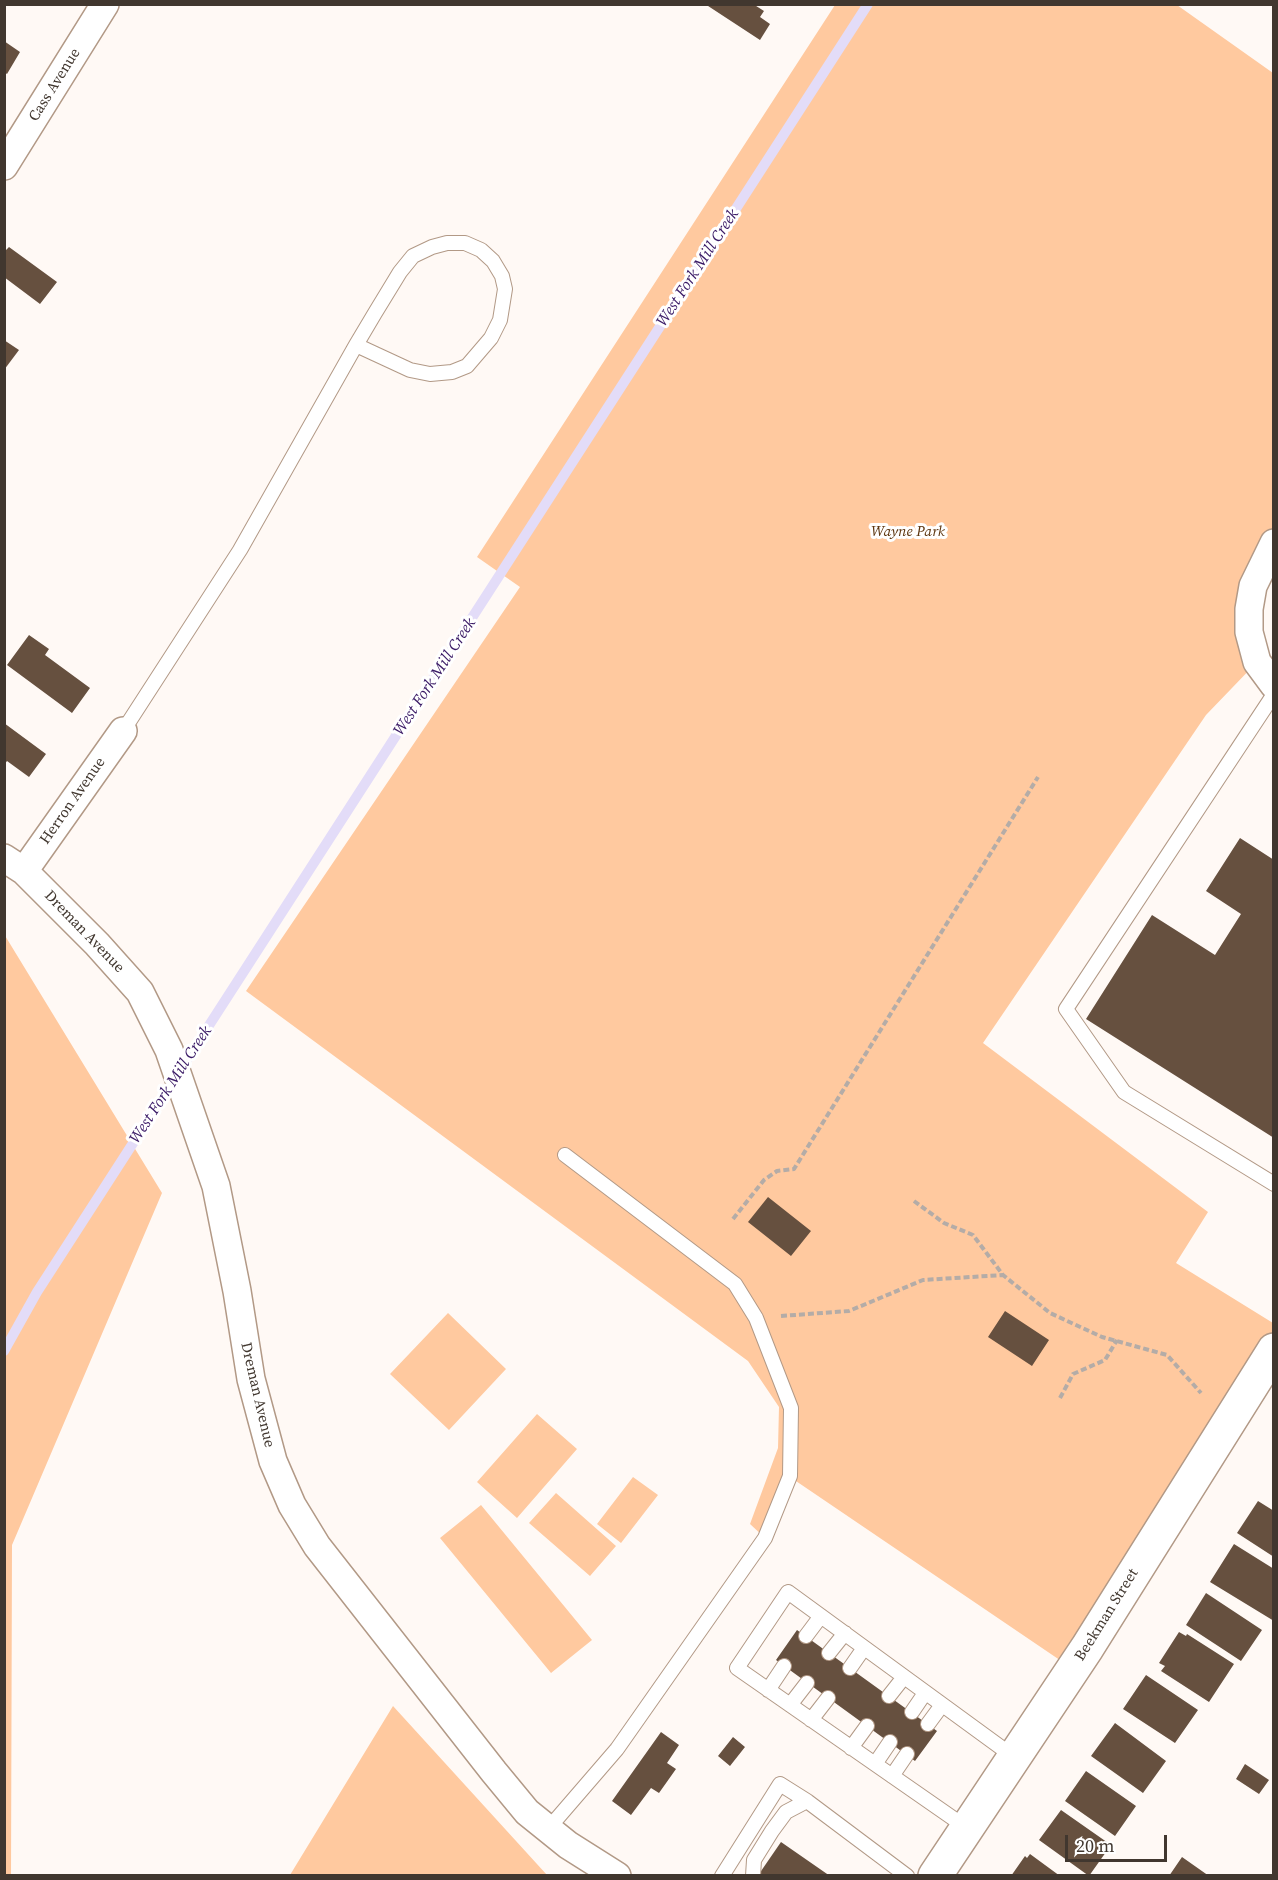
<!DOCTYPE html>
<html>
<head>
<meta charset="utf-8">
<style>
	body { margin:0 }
	#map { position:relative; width:1278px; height:1880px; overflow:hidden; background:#fff9f5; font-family:"Source Serif 4",serif }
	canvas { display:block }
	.frame { position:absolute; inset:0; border:6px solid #41372f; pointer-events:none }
	.scale { position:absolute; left:1065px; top:1835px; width:102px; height:27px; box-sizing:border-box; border:3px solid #41372f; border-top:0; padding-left:8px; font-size:18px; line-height:21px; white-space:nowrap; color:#41372f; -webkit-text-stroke:4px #fff; paint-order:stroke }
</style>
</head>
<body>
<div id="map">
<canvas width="1278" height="1880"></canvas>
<div class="frame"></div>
<div class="scale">20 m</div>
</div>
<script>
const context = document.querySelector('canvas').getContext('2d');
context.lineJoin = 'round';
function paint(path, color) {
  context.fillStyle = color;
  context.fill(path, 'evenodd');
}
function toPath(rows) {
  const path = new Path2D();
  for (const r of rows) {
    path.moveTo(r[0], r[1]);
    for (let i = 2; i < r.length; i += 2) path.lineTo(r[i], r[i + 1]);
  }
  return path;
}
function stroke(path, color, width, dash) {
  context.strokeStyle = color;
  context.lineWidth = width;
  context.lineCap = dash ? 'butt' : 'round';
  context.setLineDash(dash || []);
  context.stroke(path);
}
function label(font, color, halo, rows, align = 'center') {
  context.font = font + ' "Source Serif 4",serif';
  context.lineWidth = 6;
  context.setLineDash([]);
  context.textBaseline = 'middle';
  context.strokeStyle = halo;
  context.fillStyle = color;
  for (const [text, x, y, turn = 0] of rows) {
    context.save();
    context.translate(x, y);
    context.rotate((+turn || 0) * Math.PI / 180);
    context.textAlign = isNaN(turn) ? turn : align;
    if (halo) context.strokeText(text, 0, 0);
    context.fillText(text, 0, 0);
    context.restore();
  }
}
paint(toPath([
	[835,5,1177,5,1273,73,1274,543,1253,586,1257,662,1206,715,983,1043,1208,1212,1176,1263,1273,1323,1273,1350,1073,1669,790,1477,765,1538,750,1524,778,1448,779,1407,748,1361,246,991,520,587,477,557],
	[4,934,162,1193,12,1545,11,1876,4,1875],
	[448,1313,506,1369,449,1430,390,1374],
	[537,1414,577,1449,517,1518,477,1482],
	[633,1477,658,1495,621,1543,597,1524],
	[556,1493,616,1546,590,1576,529,1523],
	[481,1505,592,1640,551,1673,440,1538],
	[393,1706,547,1875,290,1875]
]), '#ffc99f');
stroke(toPath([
	[4,1351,37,1292,868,4]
]), '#e3dcf8', 10);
paint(toPath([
	[705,4,753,4,764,11,760,17,770,24,760,40],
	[4,41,20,52,7,74,4,72],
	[9,247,57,282,40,304,4,277,4,252],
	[4,340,19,350,4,370],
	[29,635,49,649,45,655,90,688,72,713,7,665],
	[4,723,46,754,29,777,7,761,4,765],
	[1240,838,1274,860,1274,1138,1086,1019,1152,915,1215,955,1241,914,1206,891],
	[768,1197,811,1231,791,1256,748,1222],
	[1005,1311,1049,1340,1032,1366,988,1337],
	[1258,1501,1274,1511,1274,1557,1237,1533],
	[1234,1544,1274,1569,1274,1621,1210,1582],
	[1206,1593,1262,1630,1241,1661,1186,1625],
	[797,1630,937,1731,915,1761,776,1660],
	[1179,1632,1186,1636,1187,1634,1234,1664,1209,1702,1161,1671,1165,1666,1159,1663],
	[1146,1675,1198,1710,1175,1743,1123,1709],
	[1115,1723,1166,1761,1143,1793,1091,1756],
	[661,1732,679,1745,667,1763,676,1769,659,1793,651,1788,631,1815,612,1801],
	[733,1737,745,1747,730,1766,718,1756],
	[1245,1764,1269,1780,1259,1794,1236,1779],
	[1086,1771,1136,1806,1115,1836,1065,1801],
	[1061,1810,1111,1845,1089,1876,1039,1840],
	[781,1842,830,1876,762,1876,759,1874],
	[1030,1854,1060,1876,1011,1876,1025,1856,1027,1858],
	[1182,1857,1209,1876,1169,1876]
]), '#66503f');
const lane = toPath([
	[1274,694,1066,1009,1124,1092,1274,1184],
	[123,731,240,550,356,345,375,313,400,272,413,256,432,247,447,243,465,243,481,250,493,261,502,276,505,289,500,320,491,338,467,366,452,372,430,374,410,370,356,345],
	[806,1636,821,1616],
	[829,1653,845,1633],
	[850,1668,864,1648],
	[768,1690,784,1666],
	[889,1696,904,1677],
	[790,1705,807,1683],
	[912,1712,925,1693],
	[811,1720,828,1698],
	[928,1724,942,1705],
	[851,1748,867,1726],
	[875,1764,890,1742],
	[892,1776,907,1754],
	[967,1828,737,1668,788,1592,1014,1757],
	[548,1829,617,1749,765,1538,790,1476,791,1408,756,1318,735,1284,565,1155],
	[722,1876,780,1784,807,1801,907,1876],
	[753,1876,754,1860,772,1831,786,1812,807,1801]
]);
const street = toPath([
	[4,166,105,4],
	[1274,543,1253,586,1249,609,1249,632,1257,662,1274,685],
	[4,858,24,871,97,944,140,992,169,1050,216,1186,237,1291,251,1379,273,1461,292,1505,317,1546,494,1772,527,1812,568,1845,617,1876],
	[24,871,123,731]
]);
const secondary = toPath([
	[935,1876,1087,1648,1274,1350]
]);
stroke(lane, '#b29986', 16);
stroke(street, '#b29986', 30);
stroke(secondary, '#b29986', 36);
stroke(toPath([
	[914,1201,944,1223,973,1235,1003,1275,1050,1313,1102,1337,1167,1355,1201,1393],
	[733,1219,764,1180,777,1171,794,1169,1038,777],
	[781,1316,849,1311,923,1280,1003,1275],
	[1060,1398,1073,1374,1105,1360,1117,1340]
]), '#b4aca7', 4, [6, 3]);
stroke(lane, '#fff', 14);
stroke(street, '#fff', 27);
stroke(secondary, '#fff', 33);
label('15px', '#41372f', '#fff', [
	["Cass Avenue",55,85,-58],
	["Herron Avenue",73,801,-55],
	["Dreman Avenue",84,932,46],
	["Dreman Avenue",257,1395,77],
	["Beekman Street",1107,1615,-58]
]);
label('italic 15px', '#5d3610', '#fff', [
	["Wayne Park",908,532]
]);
label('italic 16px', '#3a1a66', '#fff', [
	["West Fork Mill Creek",698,268,-57],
	["West Fork Mill Creek",435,677,-57],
	["West Fork Mill Creek",171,1085,-57]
]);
</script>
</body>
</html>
